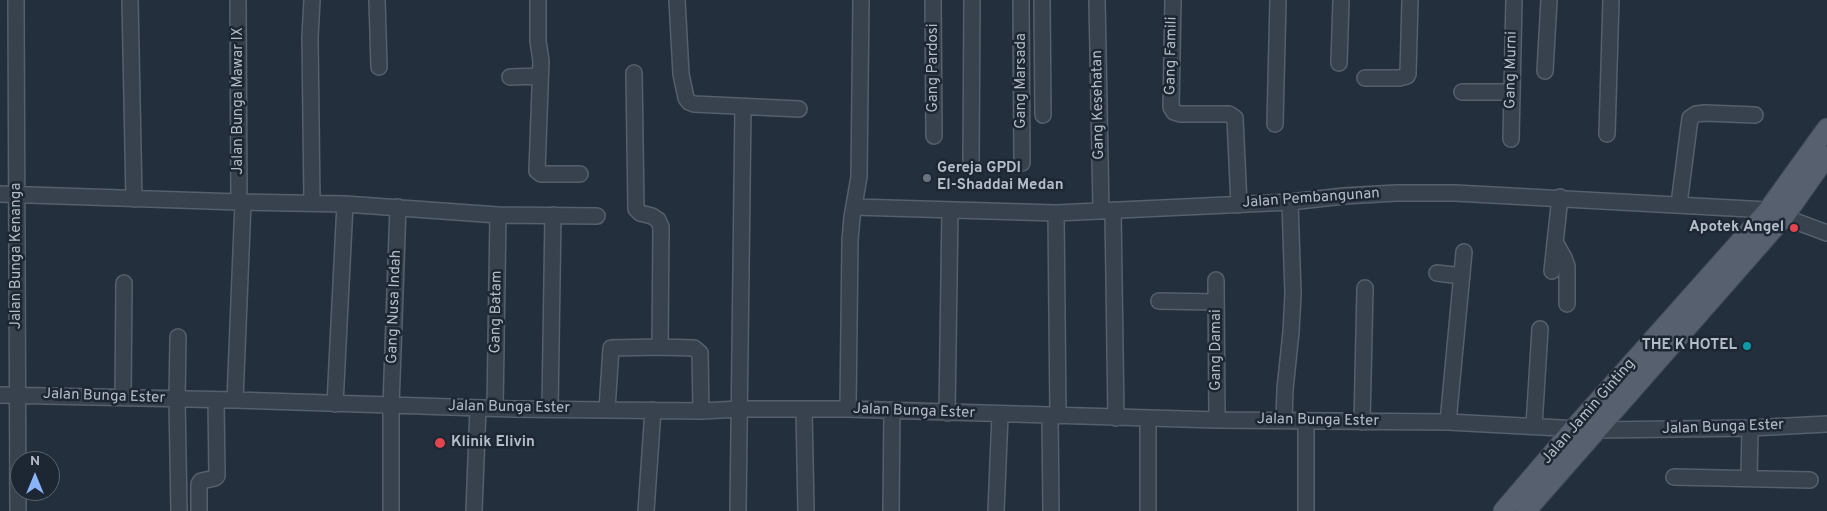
<!DOCTYPE html>
<html>
<head>
<meta charset="utf-8">
<style>
	body { margin:0 }
	#map { position:relative; width:1827px; height:511px; overflow:hidden; background:#242f3e; font-family:Overpass,sans-serif }
	canvas { display:block }
	.north { position:absolute; left:10px; top:451px; width:50px; height:50px; box-sizing:border-box; background:#1d2633; border:1px solid #59626f; border-radius:50%; rotate:0deg; font-size:14px; font-weight:700; line-height:20px; text-align:center; color:#b4bcc9 }
	.north::after { content:''; display:block; margin:auto; width:18px; height:22px; background:#8ab4f8; clip-path:polygon(50% 0,100% 100%,50% 72%,0 100%) }
</style>
</head>
<body>
<div id="map">
<canvas width="1827" height="511"></canvas>
<div class="north">N</div>
</div>
<script>
const context = document.querySelector('canvas').getContext('2d');
context.lineJoin = 'round';
function toPath(rows) {
  const path = new Path2D();
  for (const r of rows) {
    path.moveTo(r[0], r[1]);
    for (let i = 2; i < r.length; i += 2) path.lineTo(r[i], r[i + 1]);
  }
  return path;
}
function stroke(path, color, width, dash) {
  context.strokeStyle = color;
  context.lineWidth = width;
  context.lineCap = dash ? 'butt' : 'round';
  context.setLineDash(dash || []);
  context.stroke(path);
}
function label(font, color, halo, rows, align = 'center') {
  context.font = font + ' Overpass,sans-serif';
  context.lineWidth = 5;
  context.setLineDash([]);
  context.textBaseline = 'middle';
  context.strokeStyle = halo;
  context.fillStyle = color;
  for (const [text, x, y, turn = 0] of rows) {
    context.save();
    context.translate(x, y);
    context.rotate((+turn || 0) * Math.PI / 180);
    context.textAlign = isNaN(turn) ? turn : align;
    if (halo) context.strokeText(text, 0, 0);
    context.fillText(text, 0, 0);
    context.restore();
  }
}
const minor = toPath([
	[16,0,18,511],
	[130,0,134,199],
	[238,0,239,202],
	[377,0,379,67],
	[538,0,538,41,541,61,537,171,541,174,580,174],
	[677,0,681,74,686,98,689,102,694,104,799,109],
	[933,0,934,136],
	[1021,0,1022,163],
	[1042,0,1043,115],
	[1097,0,1101,210],
	[1173,0,1171,107,1174,112,1180,114,1229,114,1235,118,1239,205],
	[1339,63,1341,0],
	[1545,71,1549,0],
	[634,73,636,209,640,213,652,216,658,220,661,227,660,347,694,348,700,353,701,411],
	[510,77,540,76],
	[1365,78,1399,78,1407,76,1408,74,1410,0],
	[1462,92,1512,92],
	[1275,124,1278,0],
	[1607,134,1611,0],
	[1511,139,1514,0],
	[971,160,972,0],
	[0,194,239,202,345,204,498,215,597,216],
	[312,203,310,37,312,0],
	[1679,204,1690,118,1696,114,1705,113,1755,115],
	[854,207,1056,213,1290,202,1344,196,1396,193,1455,193,1768,210],
	[1113,210,1116,418],
	[1056,213,1058,416],
	[1784,217,1827,233],
	[1555,242,1564,258,1567,266,1567,304],
	[1552,271,1560,197],
	[1437,273,1462,276],
	[1216,280,1217,420],
	[1159,301,1216,302],
	[178,337,177,399,179,511],
	[0,395,235,400,513,409,701,411,740,409,848,409,1217,420,1448,422,1598,430,1750,428,1827,424],
	[123,397,124,283],
	[235,400,243,202],
	[335,404,345,204],
	[495,408,498,215],
	[550,409,553,215],
	[607,409,611,348,660,347],
	[848,409,850,240,852,217,859,177,861,0],
	[804,410,806,511],
	[947,413,950,210],
	[1050,416,1051,511],
	[1284,421,1285,389,1291,332,1293,294,1290,202],
	[1306,421,1306,511],
	[1362,422,1365,288],
	[1448,422,1464,252],
	[1534,426,1540,329],
	[1674,477,1810,480],
	[1749,478,1750,428],
	[199,511,199,484,201,481,215,478,217,476,216,400],
	[391,511,391,406,398,207],
	[474,511,478,408],
	[646,511,653,410],
	[738,511,743,107],
	[891,511,892,411],
	[996,511,1000,415],
	[1148,511,1148,418]
]);
const major = toPath([
	[1503,511,1574,428,1768,210,1827,128],
	[1526,511,1784,217,1827,156]
]);
stroke(minor, '#565f6c', 18);
stroke(major, '#414a57', 21);
stroke(minor, '#38414e', 15);
stroke(major, '#56606e', 19);
for (const [x, y, r, color] of [
	[927,178,5,"#6b7280"],
	[1794,228,5,"#e0444e"],
	[1747,346,5,"#0f9aa8"],
	[440,443,6,"#e0444e"]
]) {
  const dot = new Path2D();
  dot.arc(x, y, r, 0, 2 * Math.PI);
  context.fillStyle = color;
  context.fill(dot);
  stroke(dot, '#1d2633', 2);
}
label('15px', '#b4bcc9', '#1d2633', [
	["Gang Famili",1172,56,-89],
	["Gang Pardosi",934,68,-90],
	["Gang Murni",1512,70,-89],
	["Gang Marsada",1022,81,-90],
	["Jalan Bunga Mawar IX",239,101,-90],
	["Gang Kesehatan",1099,105,-91],
	["Jalan Pembangunan",1311,199,-4],
	["Jalan Bunga Kenanga",17,256,-90],
	["Gang Nusa Indah",395,307,-88],
	["Gang Batam",497,312,-89],
	["Gang Damai",1217,350,-90],
	["Jalan Bunga Ester",104,397,2],
	["Jalan Bunga Ester",509,408,1],
	["Jalan Bunga Ester",914,412,2],
	["Jalan Jamin Ginting",1589,412,-49],
	["Jalan Bunga Ester",1318,421,1],
	["Jalan Bunga Ester",1723,428,-2]
]);
label('bold 15px', '#b4bcc9', '#1d2633', [
	["Gereja GPDI",937,169],
	["El-Shaddai Medan",937,186],
	["Apotek Angel",1784,228,"right"],
	["THE K HOTEL",1737,346,"right"],
	["Klinik Elivin",451,443]
], 'left');
</script>
</body>
</html>
